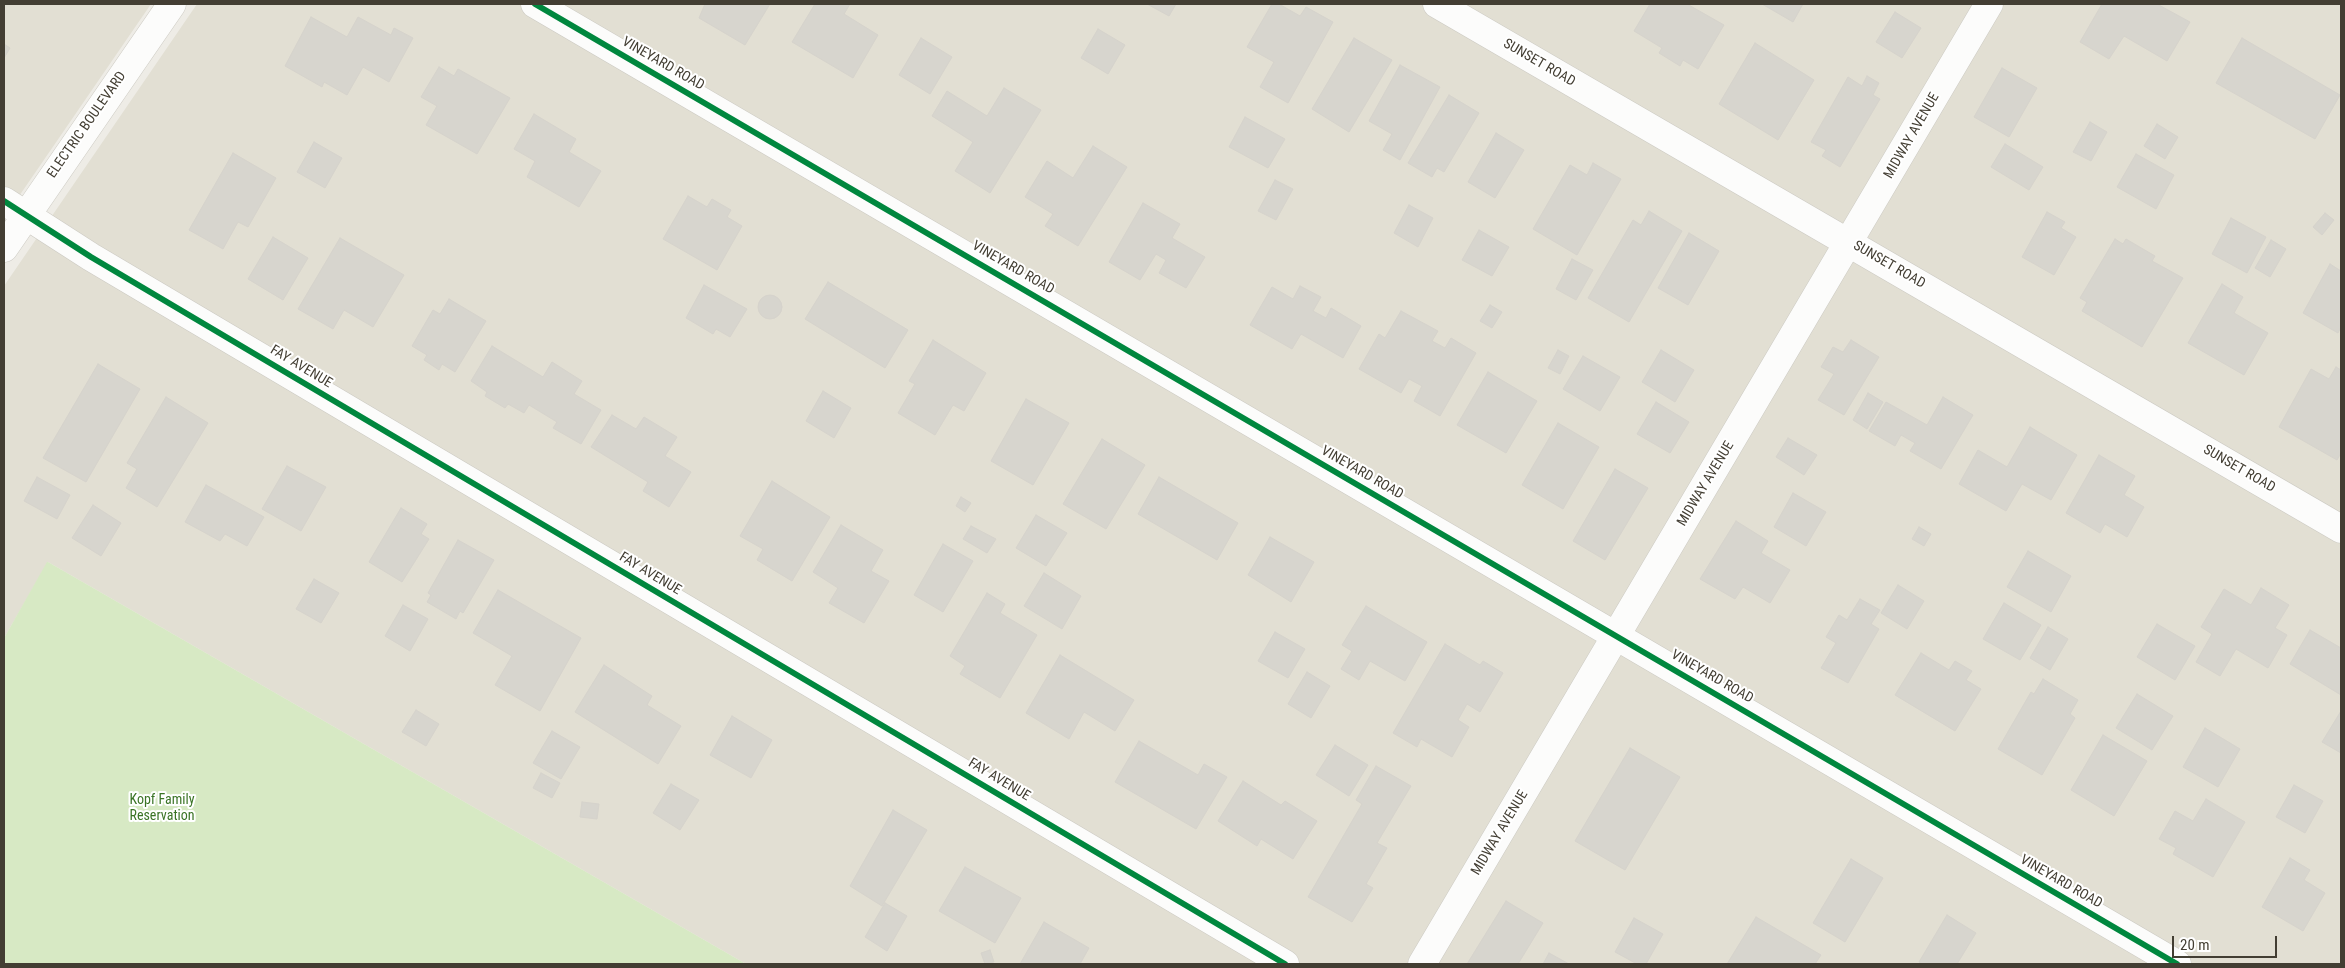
<!DOCTYPE html>
<html>
<head>
<meta charset="utf-8">
<style>
	body { margin:0 }
	#map { position:relative; width:2345px; height:968px; overflow:hidden; background:#eeece6; font-family:"Roboto Condensed",sans-serif }
	canvas { display:block }
	.frame { position:absolute; inset:0; border:5px solid #433e33; pointer-events:none }
	.scale { position:absolute; left:2172px; top:936px; width:105px; height:22px; box-sizing:border-box; border:2px solid #433e33; border-top:0; padding-left:6px; font-size:15px; line-height:18px; white-space:nowrap; color:#433e33; -webkit-text-stroke:4px #fff; paint-order:stroke }
</style>
</head>
<body>
<div id="map">
<canvas width="2345" height="968"></canvas>
<div class="frame"></div>
<div class="scale">20 m</div>
</div>
<script>
const context = document.querySelector('canvas').getContext('2d');
context.lineJoin = 'round';
function paint(path, color) {
  context.fillStyle = color;
  context.fill(path, 'evenodd');
}
function toPath(rows) {
  const path = new Path2D();
  for (const r of rows) {
    if (r.length === 3) {
      path.moveTo(r[0] + r[2], r[1]);
      path.arc(r[0], r[1], r[2], 0, 2 * Math.PI);
      continue;
    }
    path.moveTo(r[0], r[1]);
    for (let i = 2; i < r.length; i += 2) path.lineTo(r[i], r[i + 1]);
  }
  return path;
}
function stroke(path, color, width, dash) {
  context.strokeStyle = color;
  context.lineWidth = width;
  context.lineCap = dash ? 'butt' : 'round';
  context.setLineDash(dash || []);
  context.stroke(path);
}
function label(font, color, halo, rows, align = 'center') {
  context.font = font + ' "Roboto Condensed",sans-serif';
  context.lineWidth = 4;
  context.setLineDash([]);
  context.textBaseline = 'middle';
  context.strokeStyle = halo;
  context.fillStyle = color;
  for (const [text, x, y, turn = 0] of rows) {
    context.save();
    context.translate(x, y);
    context.rotate((+turn || 0) * Math.PI / 180);
    context.textAlign = isNaN(turn) ? turn : align;
    if (halo) context.strokeText(text, 0, 0);
    context.fillText(text, 0, 0);
    context.restore();
  }
}
paint(toPath([
	[4,4,151,4,4,218],
	[197,4,2341,4,2341,964,746,964,48,562,4,638,4,286]
]), '#e2dfd3');
paint(toPath([
	[47,562,48,562,746,964,4,964,4,638]
]), '#d7e9c4');
const building = toPath([
	[705,4,770,4,745,45,699,18,705,4],
	[815,4,850,4,844,14,878,35,853,78,792,42,815,4],
	[1147,4,1176,4,1169,16,1147,4],
	[1272,4,1279,4,1300,16,1306,7,1333,22,1288,103,1260,87,1274,62,1247,47,1272,4],
	[1650,4,1687,4,1724,25,1698,69,1683,60,1680,66,1659,53,1662,48,1634,31,1650,4],
	[1762,4,1803,4,1793,22,1762,4],
	[2102,4,2157,4,2190,22,2167,61,2124,36,2109,59,2080,42,2102,4],
	[1895,12,1921,28,1902,58,1876,42,1895,12],
	[311,17,347,37,358,17,391,35,394,28,413,38,389,82,363,67,347,95,324,82,322,87,285,66,311,17],
	[1098,29,1125,45,1108,74,1081,58,1098,29],
	[921,38,952,57,930,94,899,75,921,38],
	[1354,38,1392,60,1349,132,1312,109,1354,38],
	[2242,38,2340,95,2315,139,2216,83,2242,38],
	[1755,43,1814,80,1778,140,1719,104,1755,43],
	[4,44,10,48,4,58,4,44],
	[1400,65,1440,87,1400,160,1383,150,1392,134,1369,121,1400,65],
	[439,67,454,76,458,69,510,98,477,154,426,125,437,106,421,97,439,67],
	[2002,68,2037,88,2009,137,1974,117,2002,68],
	[1867,76,1879,83,1873,95,1880,99,1840,167,1822,156,1826,150,1811,142,1848,77,1862,86,1867,76],
	[1004,88,1041,110,990,193,955,171,973,142,932,116,947,91,987,116,1004,88],
	[1449,95,1479,113,1444,172,1437,168,1432,177,1408,163,1449,95],
	[534,114,576,139,569,152,601,171,579,207,527,177,535,161,514,149,534,114],
	[1245,117,1285,139,1268,168,1229,147,1245,117],
	[2090,122,2107,132,2091,161,2073,152,2090,122],
	[2157,124,2178,137,2165,159,2144,146,2157,124],
	[1496,133,1524,150,1495,198,1468,182,1496,133],
	[314,142,342,158,325,188,297,172,314,142],
	[2005,144,2043,167,2029,190,1991,167,2005,144],
	[1093,146,1127,167,1078,246,1045,226,1053,214,1025,197,1047,161,1073,178,1093,146],
	[233,153,276,178,248,227,238,222,223,249,189,230,233,153],
	[2136,154,2174,175,2156,209,2117,187,2136,154],
	[1593,163,1621,179,1577,255,1533,229,1570,165,1587,175,1593,163],
	[1275,180,1293,189,1276,220,1258,211,1275,180],
	[688,196,707,207,712,199,731,210,727,217,742,226,717,270,663,239,688,196],
	[1143,203,1180,224,1172,238,1205,257,1186,288,1159,273,1166,260,1156,254,1140,280,1109,262,1143,203],
	[1409,205,1433,218,1418,247,1394,233,1409,205],
	[1649,211,1682,231,1629,322,1588,298,1633,220,1641,225,1649,211],
	[2047,212,2065,222,2061,228,2076,237,2054,275,2022,257,2047,212],
	[2325,213,2334,220,2322,235,2313,227,2325,213],
	[2231,218,2266,237,2247,273,2212,254,2231,218],
	[1479,230,1509,247,1492,276,1462,260,1479,230],
	[1689,233,1719,251,1688,305,1658,288,1689,233],
	[273,237,308,258,283,300,248,279,273,237],
	[340,238,404,275,373,327,344,310,333,329,298,309,340,238],
	[2115,239,2123,244,2126,239,2155,256,2152,261,2183,278,2142,347,2082,311,2087,302,2080,298,2115,239],
	[2271,240,2286,249,2270,277,2255,268,2271,240],
	[1572,259,1593,270,1576,300,1556,289,1572,259],
	[2330,264,2341,271,2341,327,2338,333,2303,313,2330,264],
	[828,282,908,330,885,368,805,319,828,282],
	[2222,284,2243,297,2234,313,2268,333,2244,375,2188,343,2222,284],
	[704,285,747,309,730,337,716,329,713,334,686,318,704,285],
	[1300,286,1321,297,1313,311,1326,318,1331,308,1361,326,1343,358,1301,334,1292,349,1250,325,1272,287,1293,299,1300,286],
	[770,307,12],
	[449,299,486,321,455,372,442,364,439,370,424,360,427,355,412,346,433,310,440,314,449,299],
	[1490,305,1502,312,1492,328,1480,321,1490,305],
	[1401,311,1438,331,1432,341,1445,348,1451,338,1476,353,1440,416,1414,401,1422,386,1409,379,1401,393,1359,369,1379,334,1385,338,1401,311],
	[933,340,986,373,964,411,953,405,935,435,898,413,915,384,909,381,933,340],
	[1851,340,1879,357,1844,415,1818,400,1834,374,1821,367,1833,347,1843,352,1851,340],
	[492,346,543,377,552,362,582,381,574,394,601,410,581,444,553,428,557,422,529,405,524,413,508,404,505,408,485,396,487,392,471,381,492,346],
	[1558,350,1569,356,1560,374,1548,368,1558,350],
	[1661,350,1694,370,1675,402,1642,382,1661,350],
	[1583,356,1620,377,1600,411,1563,389,1583,356],
	[98,364,140,389,86,482,43,458,98,364],
	[2336,367,2341,370,2341,453,2337,460,2279,427,2311,369,2329,379,2336,367],
	[1488,372,1537,401,1506,453,1457,425,1488,372],
	[823,391,851,408,834,438,806,421,823,391],
	[1868,393,1883,402,1867,429,1853,420,1868,393],
	[166,397,208,423,157,507,126,488,137,469,127,463,166,397],
	[1943,397,1973,415,1941,469,1910,451,1915,443,1901,435,1895,446,1869,431,1886,402,1927,425,1943,397],
	[1026,399,1069,423,1033,485,991,461,1026,399],
	[1656,402,1689,422,1670,453,1637,434,1656,402],
	[612,415,636,429,644,417,677,437,665,456,691,472,669,507,643,491,648,482,591,447,612,415],
	[1558,423,1599,447,1563,509,1522,485,1558,423],
	[2030,427,2077,455,2051,500,2022,484,2006,511,1959,484,1978,450,2007,467,2030,427],
	[1788,438,1817,455,1804,475,1776,457,1788,438],
	[1102,439,1145,465,1106,529,1063,504,1102,439],
	[2099,455,2135,476,2124,495,2144,507,2127,537,2105,524,2100,533,2066,513,2099,455],
	[287,466,326,487,301,531,262,509,287,466],
	[1615,469,1648,488,1605,560,1573,541,1615,469],
	[37,477,70,495,57,519,24,501,37,477],
	[1159,477,1238,523,1217,560,1138,514,1159,477],
	[772,481,830,517,792,581,757,560,763,549,740,536,772,481],
	[206,485,264,517,247,546,225,534,220,541,185,522,206,485],
	[1793,493,1826,512,1806,546,1774,527,1793,493],
	[961,497,971,503,965,512,956,506,961,497],
	[93,505,121,523,101,556,72,538,93,505],
	[401,508,427,524,421,534,429,539,402,582,369,562,401,508],
	[1036,515,1067,533,1046,566,1016,548,1036,515],
	[1736,521,1768,541,1761,553,1790,570,1770,603,1743,587,1735,599,1700,579,1736,521],
	[841,525,883,550,871,571,889,581,864,623,829,603,838,588,813,572,841,525],
	[971,526,996,539,987,553,963,539,971,526],
	[1919,527,1931,534,1924,546,1912,539,1919,527],
	[1270,537,1314,562,1291,602,1248,575,1270,537],
	[458,540,494,560,463,613,460,611,456,619,427,602,431,595,428,593,458,540],
	[943,544,973,561,943,612,914,595,943,544],
	[2028,551,2071,576,2051,612,2007,587,2028,551],
	[1044,573,1081,596,1062,629,1024,606,1044,573],
	[314,579,339,593,321,623,296,609,314,579],
	[1898,585,1924,601,1907,629,1881,613,1898,585],
	[2261,588,2289,605,2275,628,2287,635,2268,668,2236,649,2220,676,2196,662,2212,634,2201,627,2224,589,2251,605,2261,588],
	[498,590,581,638,540,711,495,685,512,656,473,633,498,590],
	[987,593,1005,604,1000,613,1037,635,1000,698,960,674,965,666,950,656,987,593],
	[1860,599,1880,610,1871,624,1879,629,1848,683,1821,668,1836,643,1826,637,1839,615,1847,620,1860,599],
	[2004,603,2041,625,2020,660,1983,639,2004,603],
	[403,605,428,619,410,651,385,636,403,605],
	[1366,606,1427,642,1405,681,1370,661,1359,680,1341,669,1352,651,1342,645,1366,606],
	[2157,624,2195,646,2175,680,2137,657,2157,624],
	[2048,627,2068,639,2050,670,2030,658,2048,627],
	[2310,630,2341,648,2341,695,2290,664,2310,630],
	[1275,632,1305,649,1288,678,1258,661,1275,632],
	[1445,644,1480,665,1483,661,1503,673,1480,712,1467,704,1458,720,1469,727,1452,757,1421,739,1417,747,1393,733,1445,644],
	[1921,653,1949,670,1955,661,1972,671,1966,680,1981,689,1955,731,1895,695,1921,653],
	[1060,655,1134,700,1115,731,1084,712,1069,739,1026,713,1060,655],
	[604,665,652,696,647,705,681,726,658,764,575,712,604,665],
	[1307,672,1330,686,1311,718,1288,704,1307,672],
	[2043,679,2078,700,2070,714,2075,718,2042,775,1998,749,2031,692,2034,694,2043,679],
	[2137,694,2173,716,2152,750,2116,728,2137,694],
	[416,710,439,724,426,746,402,732,416,710],
	[2341,711,2341,753,2322,742,2341,711],
	[732,716,772,740,751,778,710,755,732,716],
	[2205,728,2240,749,2218,787,2183,767,2205,728],
	[552,731,580,747,561,779,533,763,552,731],
	[2103,735,2147,761,2114,816,2071,790,2103,735],
	[1139,741,1198,775,1204,764,1227,777,1196,829,1115,782,1139,741],
	[1335,745,1368,765,1349,796,1316,775,1335,745],
	[1630,748,1680,777,1625,870,1575,841,1630,748],
	[1376,766,1411,786,1377,843,1387,848,1366,884,1373,888,1352,922,1308,897,1362,804,1356,800,1376,766],
	[541,773,560,783,552,798,533,788,541,773],
	[1243,781,1281,805,1285,801,1317,821,1293,859,1261,839,1257,846,1218,821,1243,781],
	[671,784,699,800,680,830,653,813,671,784],
	[2294,785,2323,801,2305,833,2276,817,2294,785],
	[2206,799,2245,822,2213,877,2173,854,2176,848,2159,839,2175,811,2193,821,2206,799],
	[582,802,599,804,597,819,580,817,582,802],
	[893,810,927,830,882,906,850,886,893,810],
	[2290,858,2310,870,2304,880,2325,893,2303,931,2262,907,2290,858],
	[1851,859,1883,878,1845,942,1813,923,1851,859],
	[965,867,1021,898,995,943,939,911,965,867],
	[1506,901,1543,923,1518,964,1467,964,1506,901],
	[885,903,907,916,887,951,865,937,885,903],
	[1947,915,1976,933,1957,964,1922,964,1919,962,1947,915],
	[1756,917,1821,955,1815,964,1727,964,1756,917],
	[1634,918,1663,934,1646,964,1637,964,1615,952,1634,918],
	[1044,922,1089,948,1080,964,1020,964,1044,922],
	[990,950,994,962,985,964,981,953,990,950],
	[1549,953,1569,964,1543,964,1549,953]
]);
paint(building, '#d7d5ce');
stroke(building, '#d6d3cc', 1);
const minor = toPath([
	[535,4,2177,964],
	[1437,4,2341,529],
	[4,201,91,257,1285,964],
	[1422,964,1989,4]
]);
const tertiary = toPath([
	[4,248,172,4]
]);
stroke(minor, '#cccac3', 29);
stroke(tertiary, '#cccac3', 29);
stroke(minor, '#fcfcfb', 28);
stroke(tertiary, '#fcfcfb', 28);
stroke(toPath([
	[535,4,2177,964],
	[4,201,91,257,1285,964]
]), '#00873e', 6);
label('14px', '#433e33', '#fff', [
	["SUNSET ROAD",1539,63,30],
	["VINEYARD ROAD",663,64,30],
	["ELECTRIC BOULEVARD",87,125,-55],
	["MIDWAY AVENUE",1912,136,-60],
	["SUNSET ROAD",1889,265,30],
	["VINEYARD ROAD",1013,268,30],
	["FAY AVENUE",301,367,31],
	["SUNSET ROAD",2239,469,30],
	["VINEYARD ROAD",1362,473,30],
	["MIDWAY AVENUE",1706,484,-59],
	["FAY AVENUE",650,574,31],
	["VINEYARD ROAD",1712,677,30],
	["FAY AVENUE",999,780,31],
	["MIDWAY AVENUE",1500,833,-59],
	["VINEYARD ROAD",2061,882,30]
]);
label('14px', '#3b7426', '#fff', [
	["Kopf Family",162,800],
	["Reservation",162,816]
]);
</script>
</body>
</html>
